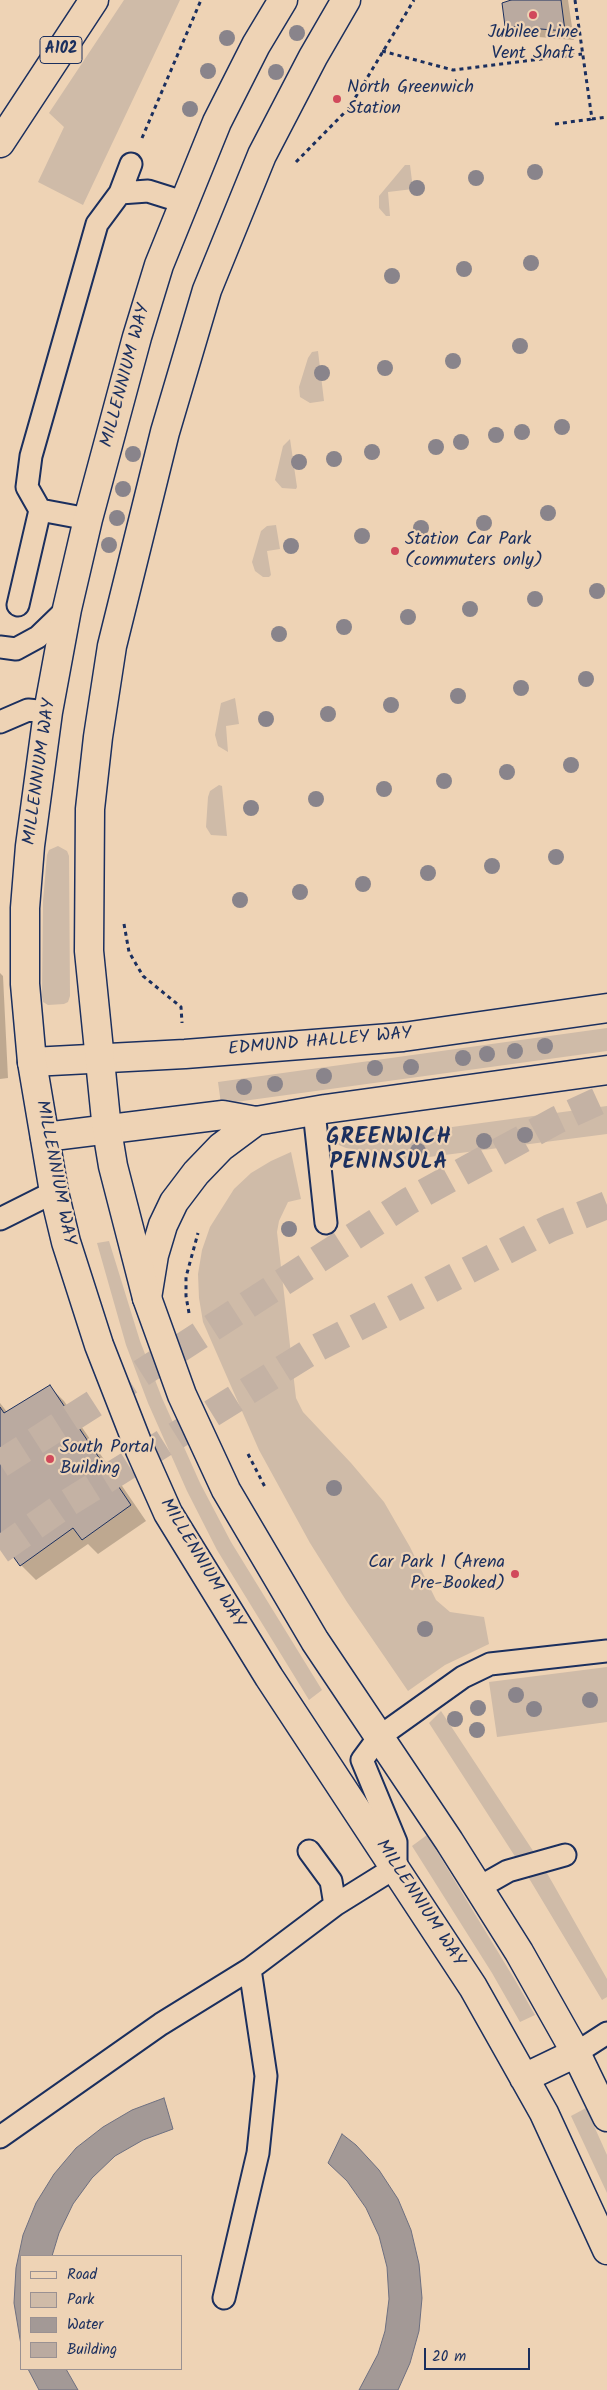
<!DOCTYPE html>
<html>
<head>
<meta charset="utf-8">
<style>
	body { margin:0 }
	#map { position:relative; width:607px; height:2390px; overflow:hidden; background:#eed3b5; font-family:Kalam,sans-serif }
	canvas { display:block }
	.legend { position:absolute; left:20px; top:2255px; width:162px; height:115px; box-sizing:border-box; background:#eed3b5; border:1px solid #9a9192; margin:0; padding:6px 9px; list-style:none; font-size:15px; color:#1b2f5e }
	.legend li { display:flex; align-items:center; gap:10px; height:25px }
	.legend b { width:25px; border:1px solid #9a9192 }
	.scale { position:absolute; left:424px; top:2348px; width:106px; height:22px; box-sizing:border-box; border:2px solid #1b2f5e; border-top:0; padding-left:6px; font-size:15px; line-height:18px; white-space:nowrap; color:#1b2f5e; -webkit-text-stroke:4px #eed3b5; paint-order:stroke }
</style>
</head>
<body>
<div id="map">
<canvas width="607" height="2390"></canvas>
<ul class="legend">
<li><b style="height:6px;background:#eed3b5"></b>Road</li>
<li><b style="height:14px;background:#cfbba8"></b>Park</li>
<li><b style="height:14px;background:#a39996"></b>Water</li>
<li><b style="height:14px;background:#baaaa0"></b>Building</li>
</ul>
<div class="scale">20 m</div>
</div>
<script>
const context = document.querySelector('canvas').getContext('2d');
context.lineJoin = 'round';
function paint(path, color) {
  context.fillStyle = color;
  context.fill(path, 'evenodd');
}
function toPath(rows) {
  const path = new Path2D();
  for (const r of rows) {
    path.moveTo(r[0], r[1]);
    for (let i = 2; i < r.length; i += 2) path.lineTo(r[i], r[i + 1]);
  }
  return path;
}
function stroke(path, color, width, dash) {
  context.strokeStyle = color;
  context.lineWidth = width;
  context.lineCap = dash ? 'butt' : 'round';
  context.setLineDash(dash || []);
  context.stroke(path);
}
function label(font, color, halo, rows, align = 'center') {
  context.font = font + ' Kalam,sans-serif';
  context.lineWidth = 4.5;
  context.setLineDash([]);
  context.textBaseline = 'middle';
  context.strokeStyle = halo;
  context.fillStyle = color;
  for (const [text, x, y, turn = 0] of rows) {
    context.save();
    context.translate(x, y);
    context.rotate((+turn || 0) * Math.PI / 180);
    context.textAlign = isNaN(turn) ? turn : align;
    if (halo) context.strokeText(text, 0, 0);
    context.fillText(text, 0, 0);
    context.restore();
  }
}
paint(toPath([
	[124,0,180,0,83,205,38,182,64,127,49,113],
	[405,165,410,165,413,189,388,192,390,216,386,216,379,208,379,196],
	[318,351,324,401,310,403,300,397,299,387,308,358,312,352],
	[290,439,297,487,296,489,282,488,275,480,283,446],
	[276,525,280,549,267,551,271,575,269,577,263,577,255,571,252,562,261,531,267,526],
	[235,698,239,724,226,726,228,752,218,746,215,735,221,703],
	[219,785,222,786,227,836,211,835,206,827,208,797,210,791],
	[58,846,67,851,69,856,70,996,68,1002,64,1004,48,1005,43,1002,42,997,43,901,47,855,49,850],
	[607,1028,607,1051,221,1104,218,1082],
	[607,1106,607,1134,406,1160,346,1148,334,1143],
	[291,1152,301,1199,288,1202,279,1221,277,1232,296,1398,303,1412,351,1463,384,1502,410,1547,436,1600,450,1612,484,1617,489,1644,445,1665,408,1691,347,1602,310,1543,259,1450,203,1322,199,1298,198,1274,202,1250,210,1227,234,1189,251,1173,271,1161],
	[109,1241,140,1341,162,1398,200,1483,231,1542,322,1690,309,1700,217,1550,187,1491,148,1403,126,1345,97,1243],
	[607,1667,607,1722,497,1737,489,1682],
	[441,1711,543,1866,607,1979,607,1997,602,2000,527,1875,429,1723],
	[427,1835,515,1980,535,2015,520,2022,492,1973,412,1846],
	[586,2108,607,2155,607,2193,571,2116]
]), '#cfbba8');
const water = toPath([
	[164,2098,173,2129,143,2140,115,2156,92,2178,73,2204,59,2233,52,2256,21,2256,21,2345,14,2303,16,2268,23,2235,36,2203,54,2174,76,2148,103,2127,132,2110,164,2098],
	[342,2134,356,2145,379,2170,398,2199,411,2230,419,2264,422,2298,419,2331,410,2363,398,2390,359,2390,378,2354,385,2331,389,2299,387,2267,379,2236,366,2208,347,2181,328,2163,342,2134],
	[28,2369,66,2369,78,2390,39,2390,28,2369]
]);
paint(water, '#a39996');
stroke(water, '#6d6f80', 1);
paint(toPath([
	[515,0,568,0,574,40,515,35,506,25],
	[0,973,3,976,8,1078,0,1079],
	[49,1386,64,1401,146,1521,98,1554,88,1544,36,1580,21,1565,0,1535,0,1403,7,1412]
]), '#0003');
const building = toPath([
	[511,0,561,0,565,31,505,26,502,3,511,0],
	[50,1385,131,1505,82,1540,73,1528,20,1566,0,1538,0,1407,4,1413,50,1385]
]);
paint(building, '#baaaa0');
stroke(building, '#1b2f5e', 1);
stroke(toPath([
	[0,1464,409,1201,557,1120,607,1097],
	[0,1550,63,1506,315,1349,550,1228,607,1205]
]), '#c4b2a4', 28, [28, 14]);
const lane = toPath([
	[120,193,131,164],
	[40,510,27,487,31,456,97,224,120,193,148,191,183,202],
	[40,510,88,519],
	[18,605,40,510],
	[0,647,16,649,38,637,67,609],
	[0,722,28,710,48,712],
	[314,1111,326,1223],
	[0,1219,54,1192],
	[478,1888,508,1871,565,1855],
	[335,1905,396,1867,396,1842,362,1760,379,1737,463,1677,490,1664,607,1651],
	[576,2053,607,2033],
	[0,2137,161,2024,250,1969,335,1905,331,1881,309,1851],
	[224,2298,258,2153,266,2076,250,1969]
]);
const street = toPath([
	[32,1062,185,1054,403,1037,607,1008],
	[45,1137,223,1115,256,1121,325,1109,607,1070],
	[147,1298,154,1255,163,1225,174,1202,196,1173,221,1147,256,1121]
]);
const secondary = toPath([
	[283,0,256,45,217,122,159,265,137,337,88,519,67,609,48,712,30,846,25,908,25,984,32,1062,54,1192,66,1242,99,1345,140,1450,168,1513,269,1677,473,1987,544,2113,607,2250],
	[346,0,313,57,262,155,207,290,165,432,112,646,98,737,90,809,89,951,107,1130,113,1166,147,1298,182,1395,226,1490,315,1641,449,1841,519,1952,576,2053,607,2117],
	[524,2078,576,2053]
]);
const highway = toPath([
	[0,143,94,0]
]);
stroke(lane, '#1b2f5e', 25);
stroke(street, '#1b2f5e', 31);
stroke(secondary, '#1b2f5e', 31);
stroke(highway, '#1b2f5e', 31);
stroke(toPath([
	[575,0,592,119,607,117],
	[382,51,453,70,582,54],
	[555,124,592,119],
	[142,138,201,0],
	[296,162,349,108,414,0],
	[124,924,129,952,143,976,181,1007,182,1023],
	[189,1313,186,1296,186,1277,198,1233],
	[248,1454,266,1489]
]), '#1b2f5e', 3, [4, 4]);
stroke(lane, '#eed3b5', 21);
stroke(street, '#eed3b5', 28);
stroke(secondary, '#eed3b5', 28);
stroke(highway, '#eed3b5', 28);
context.fillStyle = '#89848b';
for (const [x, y] of [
	[297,33],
	[227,38],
	[208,71],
	[276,72],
	[190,109],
	[535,172],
	[476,178],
	[417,188],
	[531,263],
	[464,269],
	[392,276],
	[520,346],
	[453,361],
	[385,368],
	[322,373],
	[562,427],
	[522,432],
	[496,435],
	[461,442],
	[436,447],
	[372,452],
	[133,454],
	[334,459],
	[299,462],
	[123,489],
	[548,513],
	[117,518],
	[484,523],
	[421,528],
	[362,536],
	[109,545],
	[291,546],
	[597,591],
	[535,599],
	[470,609],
	[408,617],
	[344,627],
	[279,634],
	[586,679],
	[521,688],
	[458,696],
	[391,705],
	[328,714],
	[266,719],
	[571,765],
	[507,772],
	[444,781],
	[384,789],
	[316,799],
	[251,808],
	[556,857],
	[492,866],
	[428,873],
	[363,884],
	[300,892],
	[240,900],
	[545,1046],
	[515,1051],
	[487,1054],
	[463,1058],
	[411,1067],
	[375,1068],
	[324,1076],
	[275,1084],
	[244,1087],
	[525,1135],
	[484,1141],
	[418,1151],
	[289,1229],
	[334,1488],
	[425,1629],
	[516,1695],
	[590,1700],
	[478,1708],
	[534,1709],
	[455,1719],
	[477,1730]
]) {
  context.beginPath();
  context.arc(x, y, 8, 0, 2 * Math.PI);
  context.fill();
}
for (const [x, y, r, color] of [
	[533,15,5,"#d1495b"],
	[337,99,5,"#d1495b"],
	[395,551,5,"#d1495b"],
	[50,1459,5,"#d1495b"],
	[515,1574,5,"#d1495b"]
]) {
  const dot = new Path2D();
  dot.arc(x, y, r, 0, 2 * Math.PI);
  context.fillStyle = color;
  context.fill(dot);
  stroke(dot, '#eed3b5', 2);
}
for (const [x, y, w] of [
	[61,50,42]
]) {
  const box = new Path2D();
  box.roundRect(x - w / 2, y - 13.5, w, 27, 4);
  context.fillStyle = '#eed3b5';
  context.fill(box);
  stroke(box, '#1b2f5e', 1);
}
label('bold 16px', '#1b2f5e', null, [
	["A102",61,50]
]);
label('18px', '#1b2f5e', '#eed3b5', [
	["Jubilee Line",533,34,"center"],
	["Vent Shaft",533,55,"center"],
	["North Greenwich",347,89],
	["Station",347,110],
	["Station Car Park",405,541],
	["(commuters only)",405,562],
	["South Portal",60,1449],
	["Building",60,1470],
	["Car Park 1 (Arena",505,1564,"right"],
	["Pre-Booked)",505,1585,"right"]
], 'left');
label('18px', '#1b2f5e', '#eed3b5', [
	["MILLENNIUM WAY",127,376,-75],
	["MILLENNIUM WAY",41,772,-82],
	["EDMUND HALLEY WAY",320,1043,-5],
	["MILLENNIUM WAY",54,1173,79],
	["MILLENNIUM WAY",201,1564,59],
	["MILLENNIUM WAY",419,1904,57]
]);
context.letterSpacing = '1px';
label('bold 22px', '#1b2f5e', '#eed3b5', [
	["GREENWICH",389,1139],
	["PENINSULA",389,1164]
]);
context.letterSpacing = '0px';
</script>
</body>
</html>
